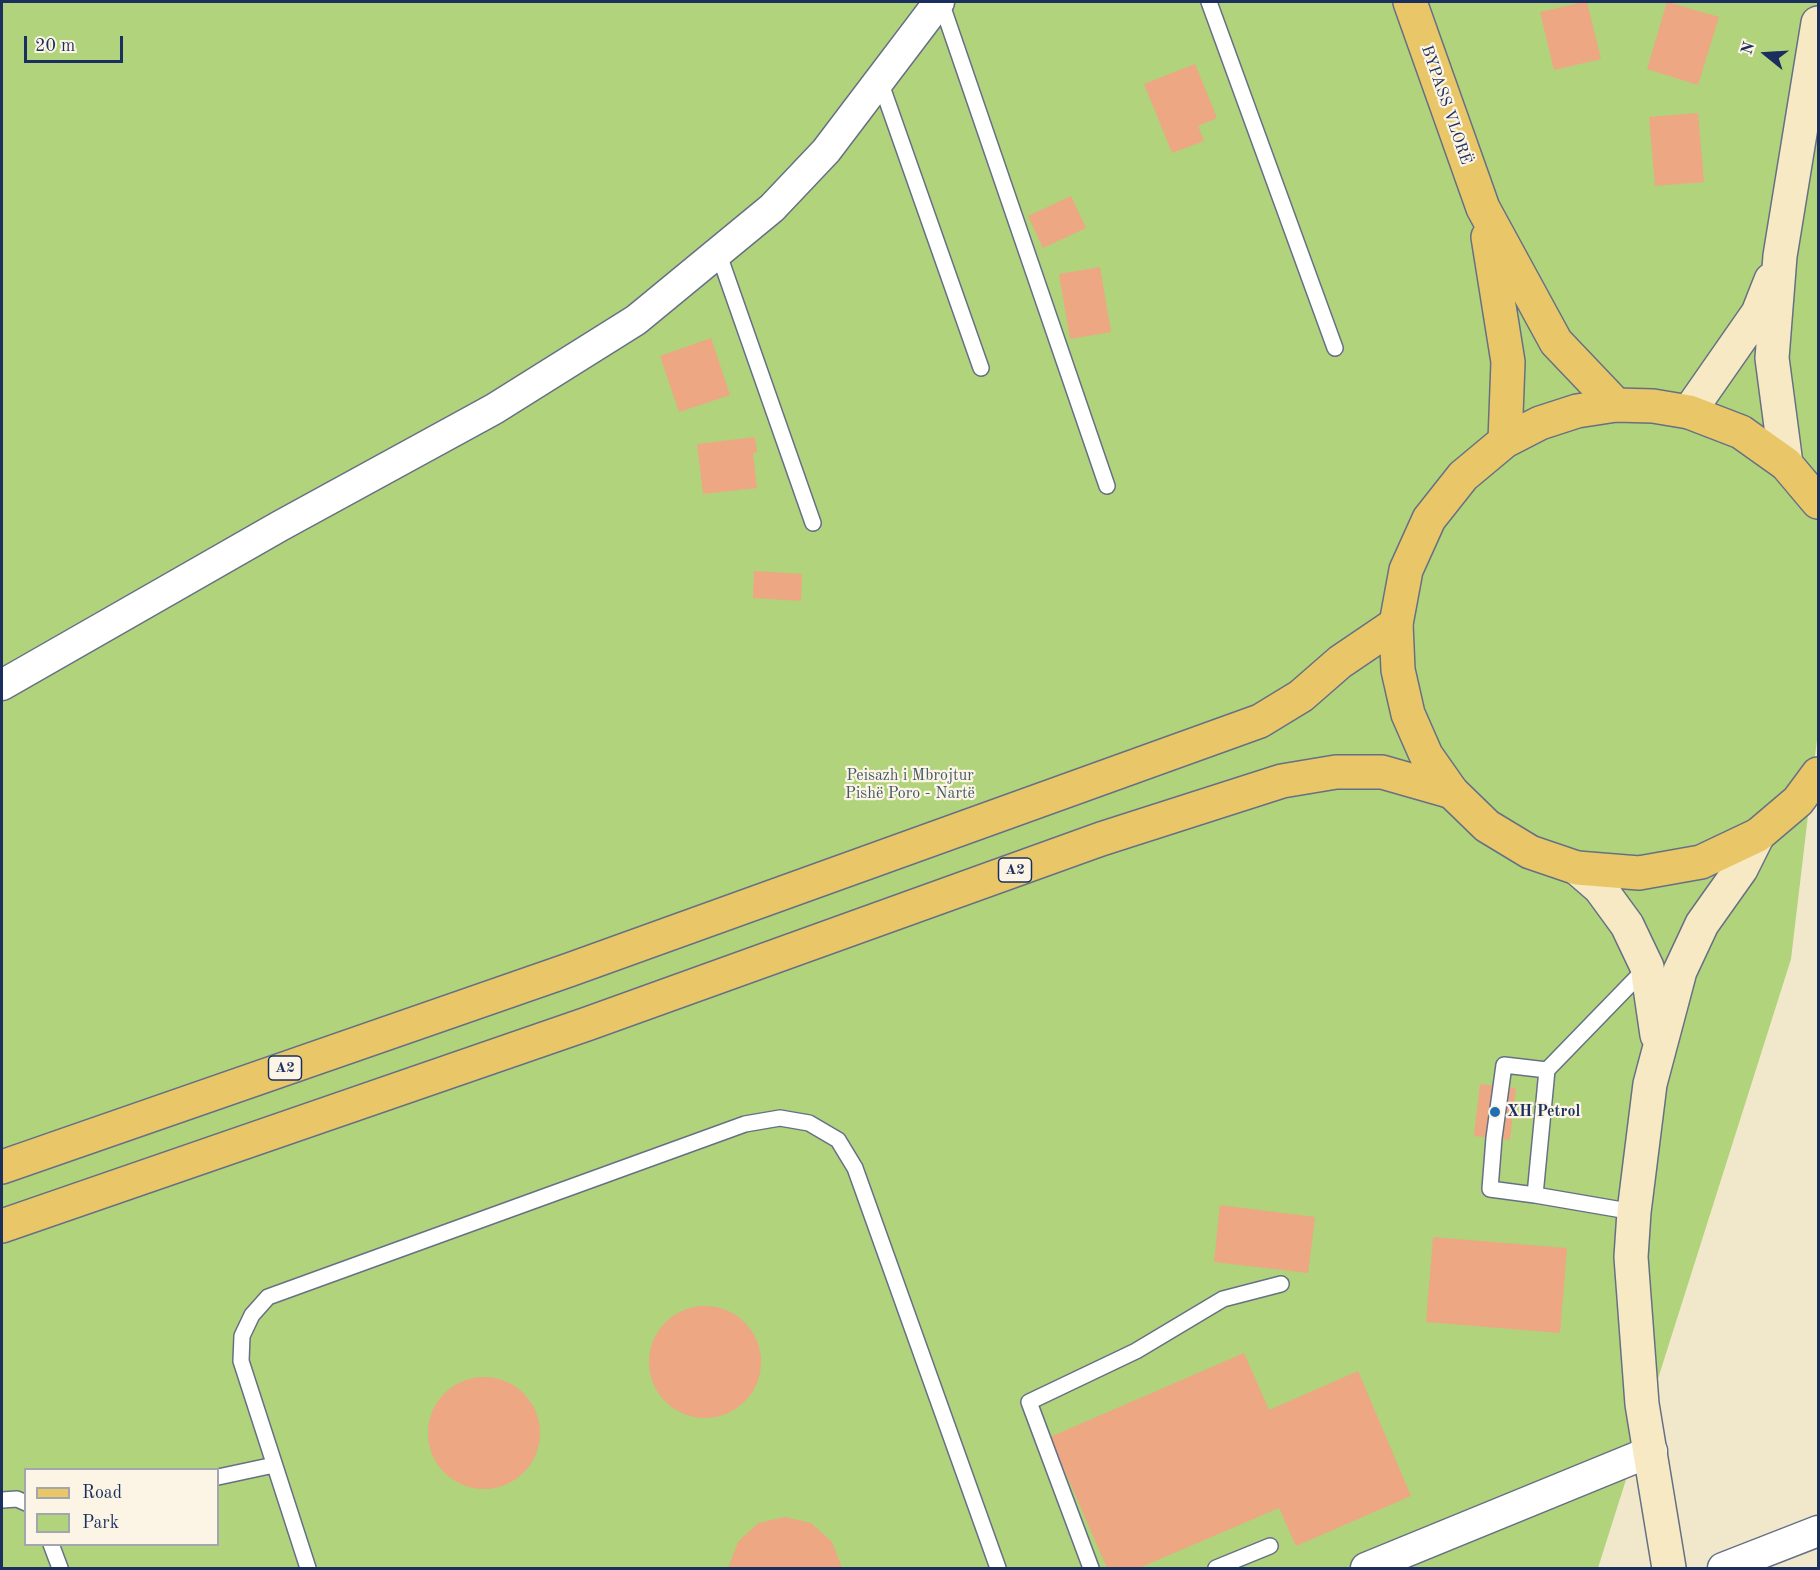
<!DOCTYPE html>
<html>
<head>
<meta charset="utf-8">
<style>
	body { margin:0 }
	#map { position:relative; width:1820px; height:1570px; overflow:hidden; background:#f1e8cb; font-family:"Old Standard TT",serif }
	canvas { display:block }
	.frame { position:absolute; inset:0; border:3px solid #1b2f5e; pointer-events:none }
	.legend { position:absolute; left:24px; top:1468px; width:195px; height:78px; box-sizing:border-box; background:#fcf5e5; border:2px solid #a2a6af; margin:0; padding:8px 10px; list-style:none; font-size:18px; color:#1b2f5e }
	.legend li { display:flex; align-items:center; gap:12px; height:30px }
	.legend b { width:30px; border:2px solid #a2a6af }
	.north { position:absolute; left:1736px; top:24px; width:60px; height:60px; -webkit-text-stroke:4px #fcf5e5; paint-order:stroke; rotate:288deg; font-size:16px; font-weight:700; line-height:24px; text-align:center; color:#1b2f5e }
	.north::after { content:''; display:block; margin:auto; width:21px; height:27px; background:#1b2f5e; clip-path:polygon(50% 0,100% 100%,50% 72%,0 100%) }
	.scale { position:absolute; left:24px; top:36px; width:99px; height:27px; box-sizing:border-box; border:3px solid #1b2f5e; border-top:0; padding-left:8px; font-size:18px; line-height:21px; white-space:nowrap; color:#1b2f5e; -webkit-text-stroke:4px #fcf5e5; paint-order:stroke }
</style>
</head>
<body>
<div id="map">
<canvas width="1820" height="1570"></canvas>
<div class="frame"></div>
<ul class="legend">
<li><b style="height:8px;background:#e9c769"></b>Road</li>
<li><b style="height:16px;background:#b1d37b"></b>Park</li>
</ul>
<div class="north">N</div>
<div class="scale">20 m</div>
</div>
<script>
const context = document.querySelector('canvas').getContext('2d');
context.lineJoin = 'round';
function paint(path, color) {
  context.fillStyle = color;
  context.fill(path, 'evenodd');
}
function toPath(rows) {
  const path = new Path2D();
  for (const r of rows) {
    if (r.length === 3) {
      path.moveTo(r[0] + r[2], r[1]);
      path.arc(r[0], r[1], r[2], 0, 2 * Math.PI);
      continue;
    }
    path.moveTo(r[0], r[1]);
    for (let i = 2; i < r.length; i += 2) path.lineTo(r[i], r[i + 1]);
  }
  return path;
}
function stroke(path, color, width, dash) {
  context.strokeStyle = color;
  context.lineWidth = width;
  context.lineCap = dash ? 'butt' : 'round';
  context.setLineDash(dash || []);
  context.stroke(path);
}
function label(font, color, halo, rows, align = 'center') {
  context.font = font + ' "Old Standard TT",serif';
  context.lineWidth = 4.5;
  context.setLineDash([]);
  context.textBaseline = 'middle';
  context.strokeStyle = halo;
  context.fillStyle = color;
  for (const [text, x, y, turn = 0] of rows) {
    context.save();
    context.translate(x, y);
    context.rotate((+turn || 0) * Math.PI / 180);
    context.textAlign = isNaN(turn) ? turn : align;
    if (halo) context.strokeText(text, 0, 0);
    context.fillText(text, 0, 0);
    context.restore();
  }
}
paint(toPath([
	[2,2,1818,2,1818,731,1791,959,1598,1568,2,1568],
	[26,1470,218,1470,218,1544,26,1544]
]), '#b1d37b');
paint(toPath([
	[1584,2,1587,2,1601,59,1554,70,1540,12],
	[1667,2,1719,17,1698,85,1647,69],
	[1195,64,1217,118,1198,126,1204,141,1172,153,1144,84],
	[1698,113,1704,182,1655,186,1649,117],
	[1071,196,1086,228,1043,248,1028,216],
	[1100,267,1111,332,1070,339,1059,274],
	[711,338,730,395,679,412,660,356],
	[755,437,757,452,753,453,757,488,703,494,697,444],
	[754,571,802,574,801,601,753,598],
	[1480,1084,1516,1088,1510,1140,1474,1136],
	[1220,1205,1315,1217,1308,1273,1214,1262],
	[1433,1237,1567,1248,1560,1333,1426,1322],
	[705,1362,56],
	[1244,1353,1269,1410,1358,1371,1411,1496,1296,1546,1279,1508,1139,1568,1107,1568,1050,1437],
	[484,1433,56],
	[785,1517,811,1523,832,1542,842,1568,728,1568,738,1542,758,1523]
]), '#eda783');
const lane = toPath([
	[941,2,1107,486],
	[1209,2,1335,348],
	[880,81,981,368],
	[718,252,813,523],
	[1535,1195,1490,1189,1494,1138,1504,1065,1547,1070],
	[1634,1212,1535,1195,1547,1070,1647,967],
	[218,1477,274,1465],
	[2,1500,17,1499,26,1503],
	[51,1544,60,1568],
	[308,1568,241,1361,242,1336,252,1315,268,1297,745,1124,780,1118,809,1123,838,1140,855,1168,998,1568],
	[1091,1568,1029,1402,1136,1351,1223,1299,1281,1284],
	[1216,1568,1270,1546]
]);
const street = toPath([
	[2,685,280,526,494,409,636,320,772,208,826,151,939,2],
	[1366,1568,1652,1451],
	[1723,1568,1818,1531]
]);
const secondary = toPath([
	[1689,412,1758,313,1771,280],
	[1786,464,1772,358,1780,256,1818,23],
	[1577,868,1600,888,1627,925,1647,967,1657,1035],
	[1669,1568,1642,1404,1631,1257,1634,1212,1650,1084,1680,971,1702,924,1741,869,1758,835]
]);
const primary = toPath([
	[1410,2,1483,208,1556,342,1616,405],
	[1488,237,1508,362,1505,441],
	[1818,502,1786,464,1741,432,1689,412,1653,406,1616,405,1577,411,1540,423,1505,441,1463,476,1429,519,1406,570,1396,624,1398,670,1408,714,1426,755,1452,792,1487,826,1530,852,1577,868,1639,873,1701,862,1758,835,1798,801,1818,774]
]);
const highway = toPath([
	[2,1167,569,970,1260,721,1301,696,1340,662,1396,624],
	[2,1226,587,1024,1101,839,1282,781,1336,772,1382,772,1452,792]
]);
stroke(lane, '#667084', 18);
stroke(street, '#667084', 33);
stroke(secondary, '#667084', 36);
stroke(primary, '#667084', 36);
stroke(highway, '#667084', 36);
stroke(lane, '#fff', 15);
stroke(street, '#fff', 30);
stroke(secondary, '#f6e9c3', 33);
stroke(primary, '#e9c769', 33);
stroke(highway, '#e9c769', 33);
for (const [x, y, r, color] of [
	[1495,1112,6,"#1f6fb2"]
]) {
  const dot = new Path2D();
  dot.arc(x, y, r, 0, 2 * Math.PI);
  context.fillStyle = color;
  context.fill(dot);
  stroke(dot, '#fcf5e5', 2);
}
for (const [x, y, w] of [
	[1015,870,33],
	[285,1068,33]
]) {
  const box = new Path2D();
  box.roundRect(x - w / 2, y - 12, w, 24, 4.5);
  context.fillStyle = '#fcf5e5';
  context.fill(box);
  stroke(box, '#1b2f5e', 1.5);
}
label('bold 15px', '#1b2f5e', null, [
	["A2",1015,870],
	["A2",285,1068]
]);
label('16px', '#1b2f5e', '#fcf5e5', [
	["BYPASS VLORË",1446,105,71]
]);
label('16px', '#405865', '#fcf5e5', [
	["Peisazh i Mbrojtur",910,776],
	["Pishë Poro - Nartë",910,794]
]);
label('bold 16px', '#1b2f5e', '#fcf5e5', [
	["XH Petrol",1507,1112]
], 'left');
</script>
</body>
</html>
